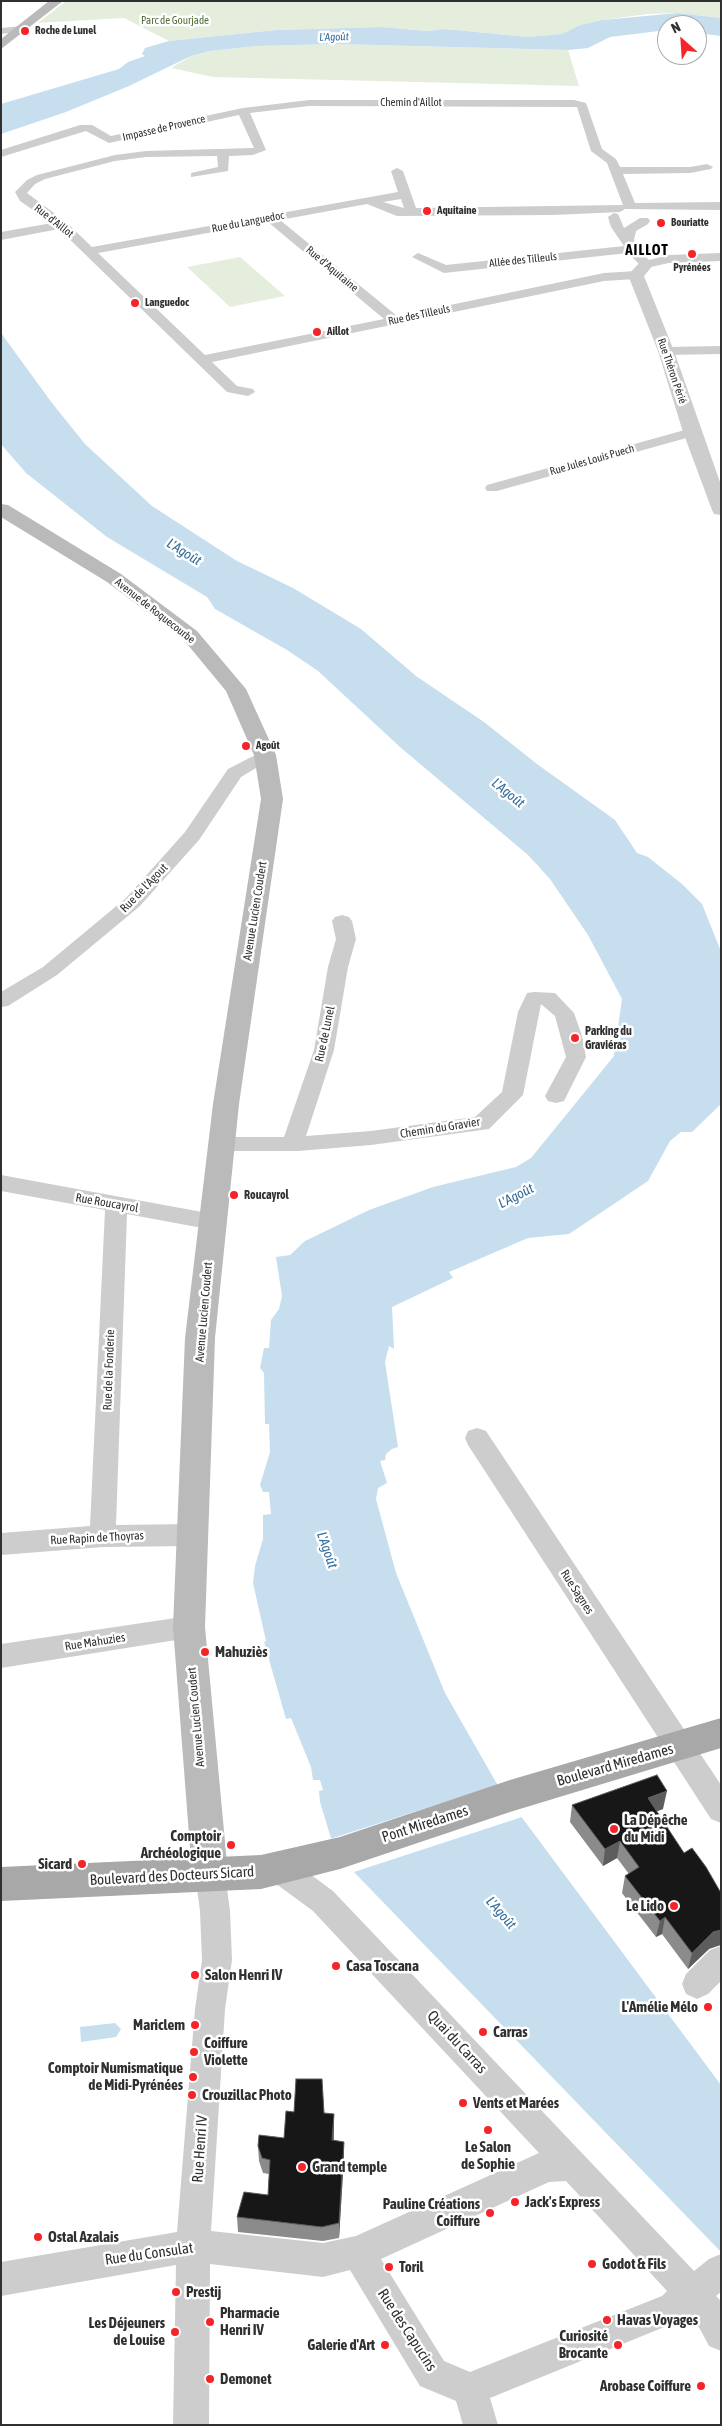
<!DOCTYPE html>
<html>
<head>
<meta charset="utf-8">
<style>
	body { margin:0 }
	#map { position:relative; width:722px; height:2426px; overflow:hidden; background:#fff; font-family:"Asap Condensed",sans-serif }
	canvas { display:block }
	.frame { position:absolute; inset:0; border:2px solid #303030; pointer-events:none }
	.north { position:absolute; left:657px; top:15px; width:50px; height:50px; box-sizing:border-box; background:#fff; border:1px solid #acacac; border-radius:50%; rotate:334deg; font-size:14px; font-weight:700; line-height:20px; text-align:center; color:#303030 }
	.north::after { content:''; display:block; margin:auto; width:18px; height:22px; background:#f52428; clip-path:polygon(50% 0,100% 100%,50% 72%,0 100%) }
</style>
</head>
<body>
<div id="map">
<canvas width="722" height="2426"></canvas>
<div class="frame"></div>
<div class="north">N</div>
</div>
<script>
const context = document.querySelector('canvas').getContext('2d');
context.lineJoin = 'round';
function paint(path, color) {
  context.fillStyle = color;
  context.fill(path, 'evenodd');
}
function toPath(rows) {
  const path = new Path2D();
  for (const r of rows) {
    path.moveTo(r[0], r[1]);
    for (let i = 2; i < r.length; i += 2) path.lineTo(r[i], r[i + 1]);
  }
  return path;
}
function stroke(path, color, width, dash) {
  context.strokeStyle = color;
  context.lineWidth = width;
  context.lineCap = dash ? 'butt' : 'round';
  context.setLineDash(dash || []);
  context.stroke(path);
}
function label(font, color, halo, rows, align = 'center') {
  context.font = font + ' "Asap Condensed",sans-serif';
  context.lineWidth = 5;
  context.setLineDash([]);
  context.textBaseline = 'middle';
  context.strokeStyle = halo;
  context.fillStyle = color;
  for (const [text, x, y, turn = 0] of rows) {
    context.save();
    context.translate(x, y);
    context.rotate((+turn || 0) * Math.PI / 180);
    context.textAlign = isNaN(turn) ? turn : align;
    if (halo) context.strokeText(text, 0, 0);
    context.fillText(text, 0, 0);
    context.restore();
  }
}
paint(toPath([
	[66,1,721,1,721,18,678,13,648,14,602,20,580,25,562,34,528,37,445,29,427,31,382,27,276,30,169,41,124,18,38,23],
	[335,44,568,50,579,86,213,77,171,68,191,56,210,51,257,46],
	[240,257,285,296,230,307,187,267]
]), '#e5eedd');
paint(toPath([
	[678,13,721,18,721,36,697,33,697,25,667,25,667,30,610,37,588,48,568,50,335,44,257,46,210,51,191,56,129,86,66,112,1,134,1,104,119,69,128,62,145,56,142,54,145,48,169,41,276,30,382,27,427,31,445,29,528,37,562,34,580,25,602,20],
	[1,333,52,403,85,444,152,506,237,561,293,588,361,629,416,676,484,722,537,764,615,820,637,853,648,857,682,884,702,904,720,949,721,1104,692,1132,681,1132,670,1141,648,1181,569,1234,528,1238,449,1272,453,1278,392,1307,394,1349,389,1346,385,1362,398,1447,392,1449,386,1454,385,1460,380,1461,387,1483,378,1488,376,1499,396,1573,445,1693,497,1784,721,2085,721,2252,352,1870,331,1838,320,1802,319,1791,323,1790,320,1780,313,1780,311,1767,291,1718,286,1719,264,1642,266,1641,253,1583,255,1566,263,1539,263,1515,271,1514,269,1492,263,1492,260,1485,270,1452,269,1424,265,1424,264,1373,260,1368,264,1348,269,1348,271,1320,279,1309,282,1296,276,1257,290,1255,305,1241,369,1210,433,1187,516,1167,531,1158,614,1056,622,999,588,935,550,879,528,855,400,747,318,671,287,650,215,609,207,597,107,537,26,473,1,444],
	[115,2023,121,2029,116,2037,81,2042,80,2027]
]), '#c7deef');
paint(toPath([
	[500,1784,525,1816,351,1873,330,1839]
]), '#fff');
paint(toPath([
	[22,26,26,27,26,31,1,34,1,28,22,26],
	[309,100,574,100,586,103,602,149,616,159,620,167,690,167,707,164,713,167,711,169,690,173,623,174,635,203,721,202,721,210,625,209,620,212,553,215,397,216,367,204,280,220,397,316,604,273,636,271,642,275,636,279,604,281,212,362,237,386,253,389,255,392,248,396,227,392,59,229,1,240,1,232,52,223,20,201,15,192,27,180,37,175,115,155,146,151,254,148,239,115,109,143,86,131,1,157,1,150,80,125,92,125,111,136,243,108,309,100],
	[309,106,577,107,591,151,607,163,623,205,416,208,403,171,397,168,391,171,398,192,92,247,66,222,27,193,35,184,45,179,115,161,146,157,217,156,218,167,191,173,191,177,228,171,229,156,253,155,266,150,250,113,309,106],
	[401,199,404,208,383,202,401,199],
	[268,222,384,319,205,355,98,253,268,222],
	[614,213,618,214,624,228,640,218,648,218,650,221,648,224,636,231,634,240,637,248,649,260,669,255,721,253,721,261,669,263,646,268,642,267,628,253,444,273,412,257,418,253,446,265,624,246,611,227,608,217,614,213],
	[721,346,721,354,666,355,659,351,666,347,721,346],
	[692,428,697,429,699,432,697,435,497,491,487,491,485,488,487,485,692,428],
	[265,750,271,751,274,755,271,759,241,777,199,840,140,906,57,975,8,1006,1,1007,1,992,43,967,126,898,185,832,228,769,265,750],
	[342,915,349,917,352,921,356,939,348,967,334,1050,306,1136,371,1131,475,1117,502,1092,518,1012,527,993,534,992,555,993,574,1013,582,1036,586,1057,564,1101,556,1103,548,1101,545,1096,566,1057,555,1016,541,1004,523,1095,489,1129,371,1145,298,1151,222,1151,214,1149,211,1144,214,1139,222,1137,284,1137,314,1050,328,967,336,939,332,921,335,917,342,915],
	[1,1175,213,1214,221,1216,224,1222,221,1228,213,1230,127,1214,116,1525,193,1524,202,1528,206,1535,202,1542,193,1546,103,1547,1,1555,1,1533,90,1526,105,1210,1,1191,1,1175],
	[477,1428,486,1431,721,1785,721,1823,711,1819,468,1445,465,1438,468,1431,477,1428],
	[189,1616,198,1619,202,1627,198,1635,189,1638,1,1668,1,1644,189,1616],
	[274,1855,299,1866,333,1891,694,2271,709,2259,721,2254,721,2292,716,2296,721,2301,721,2351,709,2346,700,2329,689,2317,490,2398,498,2425,463,2425,456,2401,420,2386,350,2270,323,2277,210,2264,209,2425,173,2425,176,2265,1,2296,1,2262,177,2232,195,2009,202,1960,200,1911,195,1874,200,1864,210,1860,220,1864,225,1874,230,1911,232,1960,225,2009,211,2231,323,2243,356,2236,539,2153,313,1911,279,1886,264,1879,259,1869,264,1859,274,1855],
	[566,2181,667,2291,662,2296,470,2372,444,2361,381,2259,549,2182,566,2181],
	[721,1946,721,1981,708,1994,697,1999,686,1994,682,1984,686,1974,710,1950,721,1946]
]), '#cdcdcd');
paint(toPath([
	[646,259,654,264,644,276,674,351,721,485,721,515,714,514,712,510,683,432,658,351,628,275,641,261,646,259]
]), '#cdcdcd');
paint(toPath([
	[49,1,63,1,1,49,1,39,49,1],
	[1,504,8,505,121,574,197,631,246,689,276,755,283,799,239,1104,215,1338,205,1627,228,1874,223,1886,210,1891,197,1886,192,1874,173,1627,185,1338,213,1104,261,799,254,755,226,691,183,639,107,582,1,517,1,504]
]), '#bababa');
paint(toPath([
	[721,1718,721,1748,510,1812,340,1869,261,1889,1,1901,1,1867,261,1855,340,1837,510,1780,721,1718]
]), '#a8a8a8');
paint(toPath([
	[572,1805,663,1809,657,1811,709,1949,688,1969,662,1934,656,1937,622,1893,625,1876,629,1874,617,1858,603,1866,570,1822],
	[334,2114,334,2140,344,2142,344,2157,339,2238,323,2241,238,2232,237,2217,268,2195,269,2174,263,2173,259,2161,258,2146,284,2138]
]), '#8b8b8b');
paint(toPath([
	[667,1791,663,1809,645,1816,648,1798],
	[620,1841,617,1858,603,1866,605,1849],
	[665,1917,662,1934,656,1937,660,1921],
	[721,1930,721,1945,709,1949,688,1969,692,1953,713,1932],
	[334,2114,334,2129,333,2155,332,2140],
	[344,2142,344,2157,339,2238,339,2223]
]), '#5d5d5d');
const building = toPath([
	[657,1775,667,1791,648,1798,684,1853,692,1848,706,1867,721,1893,721,1930,713,1932,692,1953,665,1917,660,1921,625,1876,639,1867,620,1841,605,1849,572,1805,657,1775],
	[296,2079,322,2079,324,2113,334,2114,332,2140,344,2142,339,2223,322,2227,237,2217,244,2192,268,2195,270,2160,262,2158,258,2146,259,2135,284,2138,286,2111,294,2112,296,2079]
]);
paint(building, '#171717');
stroke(building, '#5d5d5d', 1);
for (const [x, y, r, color] of [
	[25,31,5,"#f52428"],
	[427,211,5,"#f52428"],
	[661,223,5,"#f52428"],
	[692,254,5,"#f52428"],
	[135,303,5,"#f52428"],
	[317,332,5,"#f52428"],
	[246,746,5,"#f52428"],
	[575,1038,5,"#f52428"],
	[234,1195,5,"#f52428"],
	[205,1652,5,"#f52428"],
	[614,1829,5,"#f52428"],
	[231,1845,5,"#f52428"],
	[82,1864,5,"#f52428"],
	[674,1906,5,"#f52428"],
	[336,1966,5,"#f52428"],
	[195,1975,5,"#f52428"],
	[708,2007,5,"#f52428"],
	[195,2025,5,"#f52428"],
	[483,2032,5,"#f52428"],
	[194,2052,5,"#f52428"],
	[193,2077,5,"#f52428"],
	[192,2095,5,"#f52428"],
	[463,2103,5,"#f52428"],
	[488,2130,5,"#f52428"],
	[302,2167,5,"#f52428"],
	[515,2202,5,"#f52428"],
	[490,2213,5,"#f52428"],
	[38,2237,5,"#f52428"],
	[592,2264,5,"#f52428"],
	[389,2267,5,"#f52428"],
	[176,2292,5,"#f52428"],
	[607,2320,5,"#f52428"],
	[210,2322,5,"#f52428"],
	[175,2332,5,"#f52428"],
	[385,2345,5,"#f52428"],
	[618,2345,5,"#f52428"],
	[210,2379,5,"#f52428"],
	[701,2386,5,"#f52428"]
]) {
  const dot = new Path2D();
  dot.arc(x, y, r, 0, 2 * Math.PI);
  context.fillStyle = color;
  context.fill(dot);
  stroke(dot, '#fff', 2);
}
label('11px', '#4f7039', '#fff', [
	["Parc de Gourjade",175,21]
]);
label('bold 11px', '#303030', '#fff', [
	["Roche de Lunel",35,31],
	["Aquitaine",437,211],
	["Bouriatte",671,223],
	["Pyrénées",692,268,"center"],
	["Languedoc",145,303],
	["Aillot",327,332],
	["Agoût",256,746]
], 'left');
label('italic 11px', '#366e9a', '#fff', [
	["L'Agoût",334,37,-1]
]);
label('11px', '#303030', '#fff', [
	["Chemin d'Aillot",411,103],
	["Impasse de Provence",164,128,-13],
	["Rue d'Aillot",54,221,38],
	["Rue du Languedoc",248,222,-11],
	["Allée des Tilleuls",523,260,-6],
	["Rue d'Aquitaine",332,269,40],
	["Rue des Tilleuls",419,315,-12],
	["Rue Théron Périé",672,371,71],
	["Rue Jules Louis Puech",592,460,-16],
	["Avenue de Roquecourbe",155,611,38]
]);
label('12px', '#303030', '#fff', [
	["Rue de l'Agout",144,888,-46],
	["Avenue Lucien Coudert",255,911,-81],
	["Rue de Lunel",325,1034,-78],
	["Chemin du Gravier",440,1128,-9],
	["Rue Roucayrol",107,1203,10],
	["Avenue Lucien Coudert",204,1312,-85],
	["Rue de la Fonderie",109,1370,-88],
	["Rue Rapin de Thoyras",97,1538,-3],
	["Rue Sagnes",577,1592,57],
	["Rue Mahuzies",95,1642,-9],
	["Avenue Lucien Coudert",196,1717,-95]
]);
label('bold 12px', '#303030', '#fff', [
	["Parking du",585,1031],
	["Graviéras",585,1045],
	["Roucayrol",244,1195]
], 'left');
label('italic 14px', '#366e9a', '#fff', [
	["L'Agoût",184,552,32],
	["L'Agoût",508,793,39],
	["L'Agoût",516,1196,-27],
	["L'Agoût",327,1550,71],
	["L'Agoût",501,1913,49]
]);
context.letterSpacing = '1px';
label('bold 15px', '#000', '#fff', [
	["AILLOT",647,250]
]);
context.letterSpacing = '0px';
label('bold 15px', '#303030', '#fff', [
	["Mahuziès",215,1652],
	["La Dépêche",624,1820],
	["du Midi",624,1837],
	["Comptoir",221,1836,"right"],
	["Archéologique",221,1853,"right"],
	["Sicard",72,1864,"right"],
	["Le Lido",664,1906,"right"],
	["Casa Toscana",346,1966],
	["Salon Henri IV",205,1975],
	["L'Amélie Mélo",698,2007,"right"],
	["Mariclem",185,2025,"right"],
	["Carras",493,2032],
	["Coiffure",204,2043],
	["Violette",204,2060],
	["Comptoir Numismatique",183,2068,"right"],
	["de Midi-Pyrénées",183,2085,"right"],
	["Crouzillac Photo",202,2095],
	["Vents et Marées",473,2103],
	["Le Salon",488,2147,"center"],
	["de Sophie",488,2164,"center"],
	["Grand temple",312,2167],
	["Jack's Express",525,2202],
	["Pauline Créations",480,2204,"right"],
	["Coiffure",480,2221,"right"],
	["Ostal Azalais",48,2237],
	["Godot & Fils",602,2264],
	["Toril",399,2267],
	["Prestij",186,2292],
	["Pharmacie",220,2313],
	["Henri IV",220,2330],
	["Havas Voyages",617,2320],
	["Les Déjeuners",165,2323,"right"],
	["de Louise",165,2340,"right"],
	["Curiosité",608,2336,"right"],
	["Brocante",608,2353,"right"],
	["Galerie d'Art",375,2345,"right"],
	["Demonet",220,2379],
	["Arobase Coiffure",691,2386,"right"]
], 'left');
label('15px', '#303030', '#fff', [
	["Boulevard Miredames",615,1765,-16],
	["Pont Miredames",425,1824,-18],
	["Boulevard des Docteurs Sicard",172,1876,-3],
	["Quai du Carras",457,2042,47],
	["Rue Henri IV",200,2149,-86],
	["Rue du Consulat",149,2254,-8],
	["Rue des Capucins",407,2330,57]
]);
</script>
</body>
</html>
